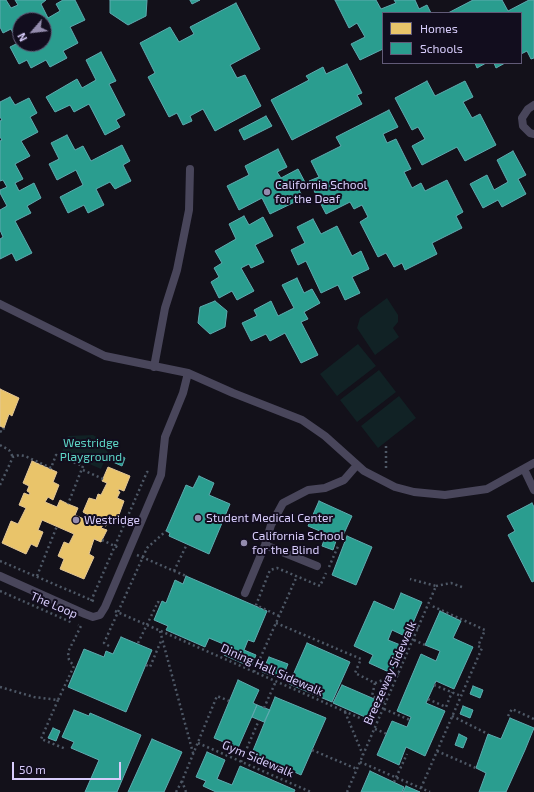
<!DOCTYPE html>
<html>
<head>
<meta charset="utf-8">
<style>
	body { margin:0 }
	#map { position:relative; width:534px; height:792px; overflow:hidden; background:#13111a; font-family:"Exo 2",sans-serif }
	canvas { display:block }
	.legend { position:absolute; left:382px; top:12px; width:140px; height:52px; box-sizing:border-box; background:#120d1e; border:1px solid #615a77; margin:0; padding:5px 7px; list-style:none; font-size:12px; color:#d8cdfc }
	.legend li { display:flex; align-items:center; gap:8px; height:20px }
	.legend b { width:20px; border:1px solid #615a77 }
	.north { position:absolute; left:12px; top:12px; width:40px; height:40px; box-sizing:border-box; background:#120d1e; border:1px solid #615a77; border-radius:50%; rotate:242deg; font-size:11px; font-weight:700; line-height:16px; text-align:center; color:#d8cdfc }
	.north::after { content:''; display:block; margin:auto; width:14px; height:18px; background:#938bad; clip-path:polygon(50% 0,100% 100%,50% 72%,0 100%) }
	.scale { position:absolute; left:12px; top:762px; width:109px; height:18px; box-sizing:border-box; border:2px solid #d8cdfc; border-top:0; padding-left:5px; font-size:12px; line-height:14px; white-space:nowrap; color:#d8cdfc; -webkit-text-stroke:3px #120d1e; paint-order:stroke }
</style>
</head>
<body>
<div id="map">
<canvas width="534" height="792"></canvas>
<ul class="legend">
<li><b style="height:11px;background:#e9c46a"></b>Homes</li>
<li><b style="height:11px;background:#2a9d8f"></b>Schools</li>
</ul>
<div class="north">N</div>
<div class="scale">50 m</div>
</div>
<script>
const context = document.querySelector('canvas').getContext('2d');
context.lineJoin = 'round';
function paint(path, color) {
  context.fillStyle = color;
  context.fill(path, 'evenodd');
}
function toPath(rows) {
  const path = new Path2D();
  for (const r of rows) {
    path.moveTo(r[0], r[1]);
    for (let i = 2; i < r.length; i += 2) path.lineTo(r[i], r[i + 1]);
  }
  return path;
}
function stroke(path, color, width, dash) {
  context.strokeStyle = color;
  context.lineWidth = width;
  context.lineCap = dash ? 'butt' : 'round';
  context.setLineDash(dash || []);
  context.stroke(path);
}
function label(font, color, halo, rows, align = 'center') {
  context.font = font + ' "Exo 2",sans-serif';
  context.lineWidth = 4;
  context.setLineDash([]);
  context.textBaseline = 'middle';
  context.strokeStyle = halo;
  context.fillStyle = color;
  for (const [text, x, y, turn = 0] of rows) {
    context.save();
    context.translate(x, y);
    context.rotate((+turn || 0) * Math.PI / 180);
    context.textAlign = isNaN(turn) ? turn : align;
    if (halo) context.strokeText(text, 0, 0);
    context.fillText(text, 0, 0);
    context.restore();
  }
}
paint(toPath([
	[387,298,398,315,398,322,393,328,399,337,375,355,357,328,360,318],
	[358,344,376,366,337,396,320,374],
	[379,370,396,392,357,422,340,400],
	[399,396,416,418,378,448,361,426],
	[93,435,102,440,108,453,101,469,62,452,68,436]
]), '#112225');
const homes = toPath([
	[0,389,19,398,12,416,9,414,4,428,0,426,0,389],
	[32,461,57,472,53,482,59,485,53,500,48,497,45,502,57,507,60,500,68,504,78,508,75,515,86,520,88,515,83,512,89,498,96,500,98,494,101,495,107,483,102,481,108,467,130,476,124,491,119,489,118,491,120,492,117,498,124,501,116,523,109,520,106,526,103,525,101,528,107,530,101,542,94,539,89,554,94,557,84,579,60,569,64,559,58,556,64,542,69,544,74,534,42,520,38,530,43,532,37,547,31,544,26,554,2,543,11,521,18,524,26,508,19,505,24,493,29,495,30,493,27,491,29,486,23,483,32,461]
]);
paint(homes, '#e9c46a');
stroke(homes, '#e4c796', 1);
const schools = toPath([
	[0,0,6,0,11,8,18,5,15,0,46,0,41,4,48,18,60,11,56,4,63,0,75,0,85,20,70,27,78,43,63,51,67,58,50,67,46,60,31,68,27,60,19,64,10,47,18,43,11,29,3,33,0,27,0,0],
	[20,20,44,20,44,44,20,44,20,20],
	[110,0,147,0,146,16,128,25,110,13,110,0],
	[190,0,200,0,192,4,190,0],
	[335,0,376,0,381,9,396,3,394,0,415,0,419,9,427,5,431,13,383,13,383,49,360,60,351,44,365,37,357,23,349,28,335,0],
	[473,0,502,0,508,11,529,0,534,0,534,58,531,59,527,51,521,54,521,13,448,13,473,0],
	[236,3,260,49,230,65,237,78,245,75,261,106,215,131,203,109,190,116,192,121,183,125,177,113,169,117,148,77,155,73,140,43,170,27,179,42,194,34,190,27,236,3],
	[101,52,116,81,109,84,125,115,116,120,120,127,105,135,89,104,74,112,70,105,55,112,46,97,77,79,82,88,96,80,86,60,101,52],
	[475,63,486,63,477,68,475,63],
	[494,63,505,63,496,68,494,63],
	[347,64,362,93,357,95,362,104,292,140,271,100,309,80,306,76,323,67,326,74,347,64],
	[427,81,435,96,465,81,473,97,463,102,472,118,480,114,496,145,465,161,457,147,422,165,412,146,425,139,418,127,412,130,395,98,427,81],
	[10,97,15,105,29,98,37,113,30,117,38,132,21,141,30,156,15,164,23,179,15,183,19,191,34,183,41,198,27,206,31,213,15,221,32,253,16,261,12,253,0,259,0,239,3,237,0,230,0,210,7,206,0,193,0,190,7,187,3,180,0,181,0,141,2,140,0,137,0,121,2,120,0,117,0,102,10,97],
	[389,110,398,127,383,134,387,143,396,139,411,169,404,172,412,188,421,183,425,191,447,180,463,212,456,216,462,228,432,243,437,254,405,270,402,263,394,267,386,253,378,257,360,222,368,217,362,205,354,209,350,202,326,214,309,181,319,177,311,161,341,146,336,137,389,110],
	[266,116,272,126,244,140,239,130,266,116],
	[67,135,75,150,83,146,91,161,122,145,130,161,123,165,131,181,115,189,110,182,96,189,104,205,88,213,84,205,68,213,60,197,83,185,76,170,57,180,49,164,59,159,51,143,67,135],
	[278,149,287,167,277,172,281,178,298,169,307,186,299,190,303,198,270,214,262,198,239,210,227,186,249,175,245,166,278,149],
	[513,151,526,175,518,179,526,194,502,207,498,200,483,208,470,184,487,175,494,190,508,182,497,160,513,151],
	[244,216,249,225,263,217,273,236,255,245,264,262,251,268,249,264,241,268,254,291,237,300,232,291,219,298,211,282,219,277,214,268,222,263,215,251,236,239,229,224,244,216],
	[313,219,321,234,337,226,352,256,361,251,369,269,352,277,360,293,345,300,338,285,321,293,306,261,298,265,291,250,305,243,297,227,313,219],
	[297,278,304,293,312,289,320,303,304,312,308,319,301,322,318,355,301,363,285,333,270,341,266,334,251,341,242,323,257,316,254,310,271,301,278,316,294,308,282,285,297,278],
	[215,301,227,311,225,327,210,334,198,323,200,307,215,301],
	[117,454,125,458,122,466,113,462,117,454],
	[199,476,214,483,209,495,230,504,209,554,169,536,170,533,166,531,186,485,193,488,199,476],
	[319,501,352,516,341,540,308,526,319,501],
	[532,503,534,507,534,581,532,582,508,535,515,531,507,516,532,503],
	[347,536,372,547,356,585,332,575,347,536],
	[325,537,336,541,333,550,322,546,325,537],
	[186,576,267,611,254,642,248,640,244,650,256,655,251,667,224,655,228,646,209,638,205,647,166,630,168,626,154,620,162,601,166,603,175,580,183,584,186,576],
	[401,593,422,602,407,637,392,630,388,640,403,646,391,673,369,663,373,655,354,646,374,601,394,610,401,593],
	[440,611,461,621,453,638,473,647,454,689,436,681,426,703,445,711,425,756,406,747,399,765,377,755,392,721,407,727,411,717,397,711,421,654,436,661,440,651,425,645,440,611],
	[121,637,152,650,126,712,68,687,84,649,104,657,106,651,113,654,121,637],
	[307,643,350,662,332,702,289,684,307,643],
	[269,657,288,664,282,679,262,672,269,657],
	[238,680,259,690,253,703,257,705,238,748,214,738,238,680],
	[342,685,379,701,372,720,333,703,342,685],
	[473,686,483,690,480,698,470,694,473,686],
	[275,697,326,718,301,775,252,753,275,697],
	[257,705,270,710,264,722,252,717,257,705],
	[463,706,473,710,470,718,460,714,463,706],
	[74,710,89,716,90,713,141,735,117,792,85,792,99,760,71,748,74,742,62,737,74,710],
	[510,718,534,728,525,750,506,792,479,792,486,773,476,768,488,734,501,739,510,718],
	[53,728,60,731,56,741,48,738,53,728],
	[459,734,467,738,463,748,455,745,459,734],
	[152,739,182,752,164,792,128,792,152,739],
	[207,752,225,760,217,779,232,785,240,766,295,790,294,792,216,792,203,786,206,781,196,777,207,752],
	[370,771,404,787,402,792,361,792,370,771],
	[406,786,420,792,403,792,406,786]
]);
paint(schools, '#2a9d8f');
stroke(schools, '#5eabb0', 1);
stroke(toPath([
	[0,431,2,432,4,428],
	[0,445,9,450,13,457],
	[386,446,386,470],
	[83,470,103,479],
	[0,485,13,457,19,455,25,456,51,468,56,455,83,466,68,504],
	[102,540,119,548],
	[137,555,186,576],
	[0,561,96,602],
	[329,567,339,544],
	[174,571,187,544],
	[37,576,57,526],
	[436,586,451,583,462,587],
	[0,591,73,623],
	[91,601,147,472,151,473],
	[115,611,376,725],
	[279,616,256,605,270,570,277,568,320,586,326,573],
	[276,623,361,659,355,673,375,683,372,696,386,703],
	[412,626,419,629],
	[160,631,193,753],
	[414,640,425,645],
	[138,643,158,602,161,604],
	[109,646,104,643,147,548,166,531],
	[146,665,150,667,161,641],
	[254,672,297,576],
	[375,683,399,674],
	[434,685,461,696],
	[0,687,34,697,58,700,74,666,69,660,68,652,81,626,78,625],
	[428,699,446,707,452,692],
	[58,700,41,739,66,749],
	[264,708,276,681],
	[384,709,410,720],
	[345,712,363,755],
	[452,716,488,734],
	[508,716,512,709,534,719],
	[375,729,387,734],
	[198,743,311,792],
	[312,750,357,769],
	[437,751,476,768],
	[241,762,259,720],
	[360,762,430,792],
	[394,782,407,754],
	[421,788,482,648,478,646,485,630,430,605],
	[176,792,182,781],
	[186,792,182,781,217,696,229,701],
	[347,792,436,586,410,579]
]), '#4e5866', 2.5, [2, 3]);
stroke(toPath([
	[534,105,528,109,522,118,523,126,530,133,534,134],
	[0,304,105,356,188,373,233,393,302,420,325,436,364,471,395,487,414,492,445,495,487,489,534,463],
	[154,367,165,308,177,270,189,210,190,169],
	[524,469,534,490],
	[265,545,317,566],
	[0,576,85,614,93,617,100,615,105,607,161,475,165,437,183,393,188,373],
	[245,593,265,545,271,525,283,503,308,490,325,488,344,480,357,465]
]), '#49465b', 8);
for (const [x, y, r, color] of [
	[267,192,4,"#938bad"],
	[198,518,4,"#938bad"],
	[76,520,4,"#938bad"],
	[244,543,4,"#938bad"]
]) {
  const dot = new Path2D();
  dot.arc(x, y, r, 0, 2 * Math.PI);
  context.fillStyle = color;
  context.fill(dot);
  stroke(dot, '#120d1e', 1.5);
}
label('12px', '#d8cdfc', '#120d1e', [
	["California School",275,185],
	["for the Deaf",275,199],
	["Student Medical Center",206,518],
	["Westridge",84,520],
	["California School",252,536],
	["for the Blind",252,550]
], 'left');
label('12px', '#5ed7c7', '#120d1e', [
	["Westridge",91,443],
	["Playground",91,457]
]);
label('12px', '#d8cdfc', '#120d1e', [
	["The Loop",54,605,23],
	["Dining Hall Sidewalk",272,670,24],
	["Breezeway Sidewalk",390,673,-66],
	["Gym Sidewalk",258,759,23]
]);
</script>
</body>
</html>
